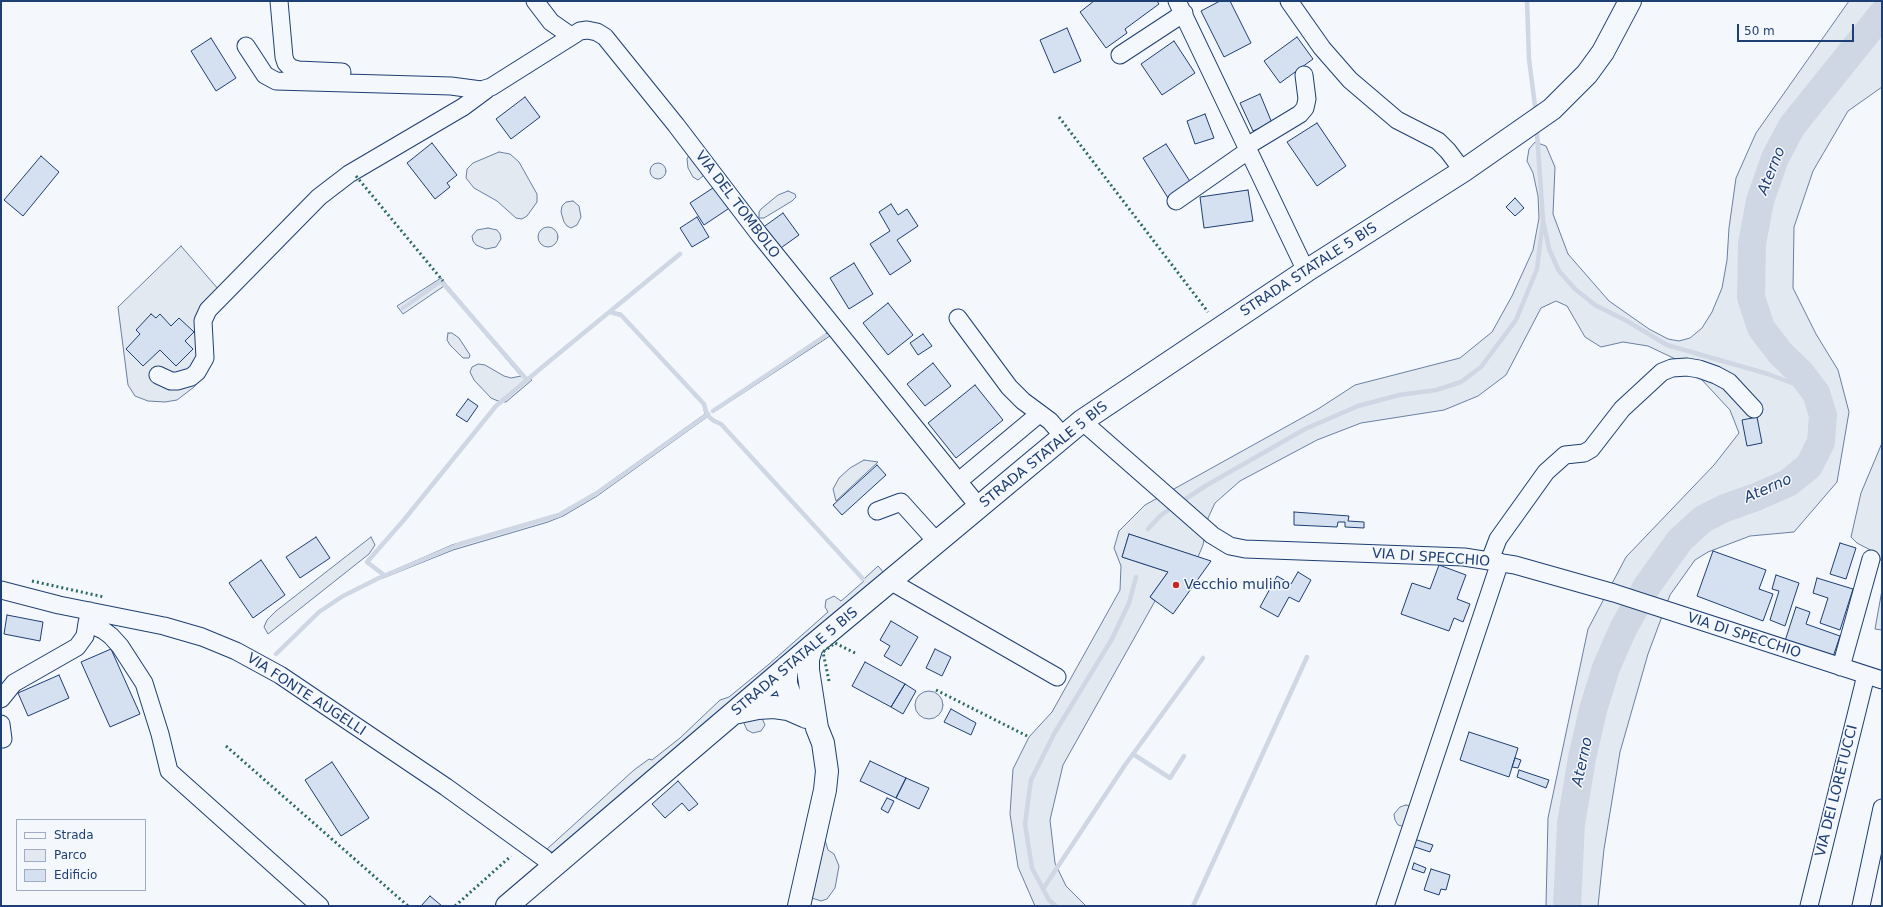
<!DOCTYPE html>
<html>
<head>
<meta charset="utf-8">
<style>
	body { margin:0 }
	#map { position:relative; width:1883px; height:907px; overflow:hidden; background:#f4f7fb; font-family:"DejaVu Sans",sans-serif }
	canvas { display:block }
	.frame { position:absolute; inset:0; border:2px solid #1d3f73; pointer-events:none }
	.legend { position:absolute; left:16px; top:819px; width:130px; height:72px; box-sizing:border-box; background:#f4f7fb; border:1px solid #9eadc5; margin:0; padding:5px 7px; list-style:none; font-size:12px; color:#1d3f73 }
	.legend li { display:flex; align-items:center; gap:8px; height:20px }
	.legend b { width:20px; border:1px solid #9eadc5 }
	.scale { position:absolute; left:1737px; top:24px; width:117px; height:18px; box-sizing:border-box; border:2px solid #1d3f73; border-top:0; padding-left:5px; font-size:12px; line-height:14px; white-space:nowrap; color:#1d3f73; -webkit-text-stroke:3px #f4f7fb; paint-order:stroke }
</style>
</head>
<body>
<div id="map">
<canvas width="1883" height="907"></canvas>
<div class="frame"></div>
<ul class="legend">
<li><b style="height:5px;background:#f4f7fb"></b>Strada</li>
<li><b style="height:11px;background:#e3e9f0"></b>Parco</li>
<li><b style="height:11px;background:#d5e0f0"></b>Edificio</li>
</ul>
<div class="scale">50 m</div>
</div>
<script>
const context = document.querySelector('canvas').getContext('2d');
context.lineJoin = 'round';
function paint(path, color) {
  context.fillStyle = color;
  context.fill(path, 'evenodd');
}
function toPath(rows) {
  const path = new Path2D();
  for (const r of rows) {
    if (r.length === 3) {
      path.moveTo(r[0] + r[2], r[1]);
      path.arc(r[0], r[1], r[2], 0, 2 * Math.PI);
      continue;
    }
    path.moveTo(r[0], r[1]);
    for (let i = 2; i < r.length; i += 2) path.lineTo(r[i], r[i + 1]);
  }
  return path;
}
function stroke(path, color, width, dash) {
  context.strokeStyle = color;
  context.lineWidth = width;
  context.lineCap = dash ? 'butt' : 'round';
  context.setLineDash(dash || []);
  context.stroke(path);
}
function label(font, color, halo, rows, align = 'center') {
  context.font = font + ' "DejaVu Sans",sans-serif';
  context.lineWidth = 3;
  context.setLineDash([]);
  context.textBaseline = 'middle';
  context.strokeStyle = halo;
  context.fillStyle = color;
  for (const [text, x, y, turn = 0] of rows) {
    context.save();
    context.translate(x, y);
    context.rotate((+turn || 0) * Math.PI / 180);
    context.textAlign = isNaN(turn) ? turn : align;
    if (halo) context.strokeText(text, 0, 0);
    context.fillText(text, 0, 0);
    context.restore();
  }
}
const green = toPath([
	[1849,1,1882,1,1882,87,1848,111,1813,171,1794,227,1793,288,1816,334,1838,370,1849,412,1837,482,1794,532,1750,536,1708,552,1695,560,1670,595,1648,654,1620,752,1604,849,1598,906,1546,906,1548,818,1588,629,1626,557,1714,465,1739,433,1730,410,1688,365,1648,346,1623,342,1601,347,1585,337,1567,306,1556,301,1541,308,1506,375,1478,396,1444,410,1361,423,1317,440,1240,481,1215,503,1208,518,1203,545,1198,557,1129,534,1122,557,1168,572,1150,597,1155,601,1063,765,1050,820,1055,863,1066,886,1086,906,1035,906,1018,867,1010,814,1013,769,1029,737,1052,712,1120,590,1121,566,1114,548,1119,531,1145,505,1318,409,1355,385,1460,358,1492,332,1512,296,1533,250,1539,218,1538,196,1533,173,1527,161,1529,149,1535,142,1546,146,1555,167,1553,214,1568,254,1609,301,1649,329,1668,339,1679,341,1690,338,1702,328,1712,312,1722,288,1727,260,1729,228,1736,178,1756,133,1849,1],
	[499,152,510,154,519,162,537,194,537,202,527,216,522,219,516,218,497,201,474,188,466,178,467,169,473,163,499,152],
	[690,153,713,168,698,180,693,177,688,168,687,159,690,153],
	[658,171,8],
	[788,191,795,194,796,197,792,201,764,218,759,218,759,212,761,209,778,195,788,191],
	[573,201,579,206,581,217,577,225,571,228,567,226,564,222,561,212,562,206,566,202,573,201],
	[548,237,10],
	[488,228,497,230,500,234,501,239,496,247,486,249,476,245,473,241,472,236,477,230,488,228],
	[181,246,219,290,208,318,205,375,194,387,177,400,165,402,148,401,135,396,128,385,118,307,181,246],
	[441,278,524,376,532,380,506,402,498,401,491,398,474,380,470,372,472,367,478,364,485,365,504,376,511,378,521,376,444,286,403,314,397,306,441,278],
	[620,313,705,404,707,413,711,418,721,423,864,579,878,566,885,574,555,854,547,849,634,770,649,759,652,760,680,738,720,700,729,697,768,665,828,612,825,607,826,600,834,596,841,601,864,581,720,424,707,417,597,496,563,516,548,522,453,550,383,578,381,576,452,545,561,513,589,497,705,414,703,405,622,317,616,315,620,313],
	[830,331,833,334,717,410,713,411,830,331],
	[448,333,452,333,459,338,470,355,469,358,463,358,450,345,447,340,448,333],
	[1882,443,1882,562,1876,553,1857,543,1851,537,1861,493,1882,443],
	[864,460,878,462,836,501,833,489,839,478,850,468,864,460],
	[371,537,375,545,369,554,268,634,264,627,267,620,276,611,371,537],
	[1882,590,1882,630,1875,629,1882,590],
	[929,705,14],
	[761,716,765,725,761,731,753,733,747,730,743,721,761,716],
	[1406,805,1410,806,1406,826,1402,826,1398,825,1395,820,1394,814,1400,807,1406,805],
	[825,840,828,850,834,854,839,866,835,888,827,899,821,901,812,898,825,840]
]);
paint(green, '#e3e9f0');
stroke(green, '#687fa3', 1);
stroke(toPath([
	[1527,1,1529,59,1535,106],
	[1544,224,1549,249,1559,271,1575,289,1595,305,1627,321,1667,345,1768,374,1797,385,1811,394,1820,405],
	[403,308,441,281,527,380],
	[610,312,621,315,704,404,707,415,714,421,721,424,863,579],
	[713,411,825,336],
	[1184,500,1207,485,1305,429,1358,406,1399,395,1436,390,1461,382,1481,367,1516,320,1537,269,1543,220,1537,133],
	[1148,529,1161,515,1170,509],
	[384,575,367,562,403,521,496,406,552,359,680,254],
	[276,654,319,612,343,596,379,578,460,544,559,515,597,493,708,414],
	[1133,754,1170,778,1184,756],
	[1043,889,1125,765,1203,658],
	[1056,906,1049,900,1032,868,1025,824,1031,780,1054,734,1112,639,1129,603,1136,577],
	[1193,906,1307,657]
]), '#cfd7e4', 4.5);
stroke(toPath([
	[1567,906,1571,824,1582,758,1593,710,1606,668,1623,629,1647,586,1680,540,1703,519,1725,508,1756,497,1788,483,1809,466,1821,442,1823,415,1816,393,1800,372,1781,354,1761,328,1751,297,1752,244,1760,201,1775,158,1792,126,1882,14]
]), '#cfd7e4', 28);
const building = toPath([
	[1094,1,1157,1,1159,4,1125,29,1127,33,1106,48,1080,12,1094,1],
	[1220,1,1230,1,1251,43,1224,57,1201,11,1220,1],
	[1067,28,1081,61,1054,73,1040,40,1067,28],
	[1297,37,1313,59,1280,83,1264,61,1297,37],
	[211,38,236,78,216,91,191,51,211,38],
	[1174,41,1195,73,1162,95,1141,64,1174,41],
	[1260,94,1272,123,1253,131,1240,103,1260,94],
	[525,97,540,117,511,139,496,119,525,97],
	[1205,114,1214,138,1195,144,1187,121,1205,114],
	[1317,123,1346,166,1317,186,1287,142,1317,123],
	[432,143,457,175,447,183,450,187,435,199,407,163,432,143],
	[1166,144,1191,183,1168,198,1143,158,1166,144],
	[41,156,59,172,23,216,4,200,41,156],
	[716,186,731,207,704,225,690,203,716,186],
	[1248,190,1253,221,1204,228,1200,197,1248,190],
	[1515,198,1524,208,1515,216,1506,207,1515,198],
	[891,204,898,215,907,209,918,226,897,240,911,261,890,275,870,244,890,231,879,212,891,204],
	[783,213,799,235,778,250,762,228,783,213],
	[697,217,709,237,692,247,680,228,697,217],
	[854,263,873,294,849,309,830,278,854,263],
	[888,303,913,335,888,355,863,323,888,303],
	[151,314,156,318,160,314,171,326,179,318,194,332,185,341,193,349,176,366,160,350,143,366,126,349,140,334,136,330,151,314],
	[923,334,932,346,918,355,910,343,923,334],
	[933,363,951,386,925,406,907,384,933,363],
	[975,385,1003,420,956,458,928,423,975,385],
	[468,399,478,406,467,422,456,415,468,399],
	[1757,417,1762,443,1747,446,1742,420,1757,417],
	[877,465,886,475,842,515,833,505,877,465],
	[1294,512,1349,516,1348,521,1364,522,1364,528,1345,527,1345,522,1338,522,1337,527,1294,525,1294,512],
	[1129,534,1211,561,1173,614,1150,597,1168,572,1122,557,1129,534],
	[316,537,330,558,300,578,286,557,316,537],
	[1840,543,1856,548,1846,579,1830,574,1840,543],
	[1713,551,1766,570,1759,589,1773,594,1763,621,1697,596,1713,551],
	[261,560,285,595,253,618,229,583,261,560],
	[1439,565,1466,575,1457,599,1470,604,1463,622,1454,618,1449,631,1401,614,1412,583,1430,589,1439,565],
	[1298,572,1311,580,1299,602,1289,597,1278,617,1260,607,1277,576,1291,584,1298,572],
	[1776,575,1799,583,1785,626,1770,620,1779,591,1772,589,1776,575],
	[1817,578,1853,589,1840,630,1820,623,1828,598,1813,593,1817,578],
	[1796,607,1810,612,1806,624,1840,636,1833,657,1785,641,1796,607],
	[7,615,43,622,40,641,4,634,7,615],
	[891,621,918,637,901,666,884,656,890,646,880,640,891,621],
	[111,649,140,714,110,727,81,662,111,649],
	[935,649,951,657,942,676,926,668,935,649],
	[865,662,905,684,891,707,852,686,865,662],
	[59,675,69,698,28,716,18,693,59,675],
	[905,684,916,691,903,714,891,707,905,684],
	[951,709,976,723,971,735,944,722,951,709],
	[1469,732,1518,748,1509,777,1460,760,1469,732],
	[1515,758,1521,760,1518,768,1512,767,1515,758],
	[870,761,906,778,896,798,860,781,870,761],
	[332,762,369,818,341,836,305,780,332,762],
	[1519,770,1549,780,1546,788,1517,777,1519,770],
	[906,778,929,788,919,809,896,798,906,778],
	[678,781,698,804,689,811,682,803,665,818,652,804,678,781],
	[887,798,894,801,888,813,881,809,887,798],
	[1414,839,1433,845,1430,852,1412,846,1414,839],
	[1414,863,1426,868,1424,873,1412,869,1414,863],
	[1431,869,1450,875,1446,890,1441,889,1439,895,1424,890,1431,869],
	[430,896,442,906,421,906,430,896]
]);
paint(building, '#d5e0f0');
stroke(building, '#1d3f73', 1);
const minor = toPath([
	[279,1,284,57,286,63,291,68,298,70,342,72],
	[535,1,551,22,571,36],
	[1177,1,1306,271],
	[1289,1,1322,48,1350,80,1397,120,1438,141,1448,151,1463,171],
	[246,46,265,75,276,81,451,86,481,90,491,87,580,31,587,30,597,32,605,37,676,125,759,234,979,507],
	[1120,55,1184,13],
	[1247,146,1300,114,1305,108,1307,99,1304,75],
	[1176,201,1249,150],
	[958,318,1009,387,1023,401,1050,421,1063,436],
	[158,375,171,381,177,381,191,377,197,372,205,358,203,321,208,310,319,197,349,174,463,107,486,90],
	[1082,421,1212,535,1230,546,1245,549,1464,557,1515,565,1614,593,1882,680],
	[966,475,1039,414],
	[877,511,901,502,937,542],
	[1490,560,1498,539,1546,472,1565,455,1584,453,1591,449,1622,409,1662,372,1672,368,1687,367,1699,369,1716,375,1729,382,1754,409],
	[890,581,1057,677],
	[1,590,59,605,164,626,202,637,236,651,280,675,446,787,544,858,553,868],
	[90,611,87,623,103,630,111,636,120,646,144,683,160,734,169,771,320,906],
	[1841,667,1871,559],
	[1,699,14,683,77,647,85,636,87,623],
	[1,724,3,739],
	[1385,906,1500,562],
	[1809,906,1866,675],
	[1861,906,1882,808]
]);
const major = toPath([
	[786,668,786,684,793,703,798,711,806,717],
	[734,713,758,708,774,707,788,709,804,716],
	[507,906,812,646,1082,421,1306,271,1463,171,1552,109,1587,74,1603,52,1630,1],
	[799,906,825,790,827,771,823,743,817,728,808,670,808,659,812,646]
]);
stroke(minor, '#1d3f73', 19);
stroke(major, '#1d3f73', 24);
stroke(minor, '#f4f7fb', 17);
stroke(major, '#f4f7fb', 22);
stroke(toPath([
	[1059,117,1208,312],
	[356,176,443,281],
	[32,581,104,597],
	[829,681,823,652,835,643,857,654],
	[936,690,1029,737],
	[226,746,408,906],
	[455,906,511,856]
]), '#2c6c60', 3, [2, 3]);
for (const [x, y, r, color] of [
	[1176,585,4,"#c62828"]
]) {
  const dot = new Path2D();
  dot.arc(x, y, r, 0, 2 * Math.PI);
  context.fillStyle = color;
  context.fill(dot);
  stroke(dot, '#f4f7fb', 1.5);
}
label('14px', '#1d3f73', '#f4f7fb', [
	["VIA DEL TOMBOLO",737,205,53],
	["STRADA STATALE 5 BIS",1309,270,-33],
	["STRADA STATALE 5 BIS",1044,455,-39],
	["VIA DI SPECCHIO",1431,558,4],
	["VIA DI SPECCHIO",1744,636,18],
	["STRADA STATALE 5 BIS",795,662,-40],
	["VIA FONTE AUGELLI",306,695,33],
	["VIA DEI LORETUCCI",1837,791,-76]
]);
label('14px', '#1d3f73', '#f4f7fb', [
	["Vecchio mulino",1184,585]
], 'left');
label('italic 15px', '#1d3f73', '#f4f7fb', [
	["Aterno",1772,171,-68],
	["Aterno",1768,489,-24],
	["Aterno",1583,762,-78]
]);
</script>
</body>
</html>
